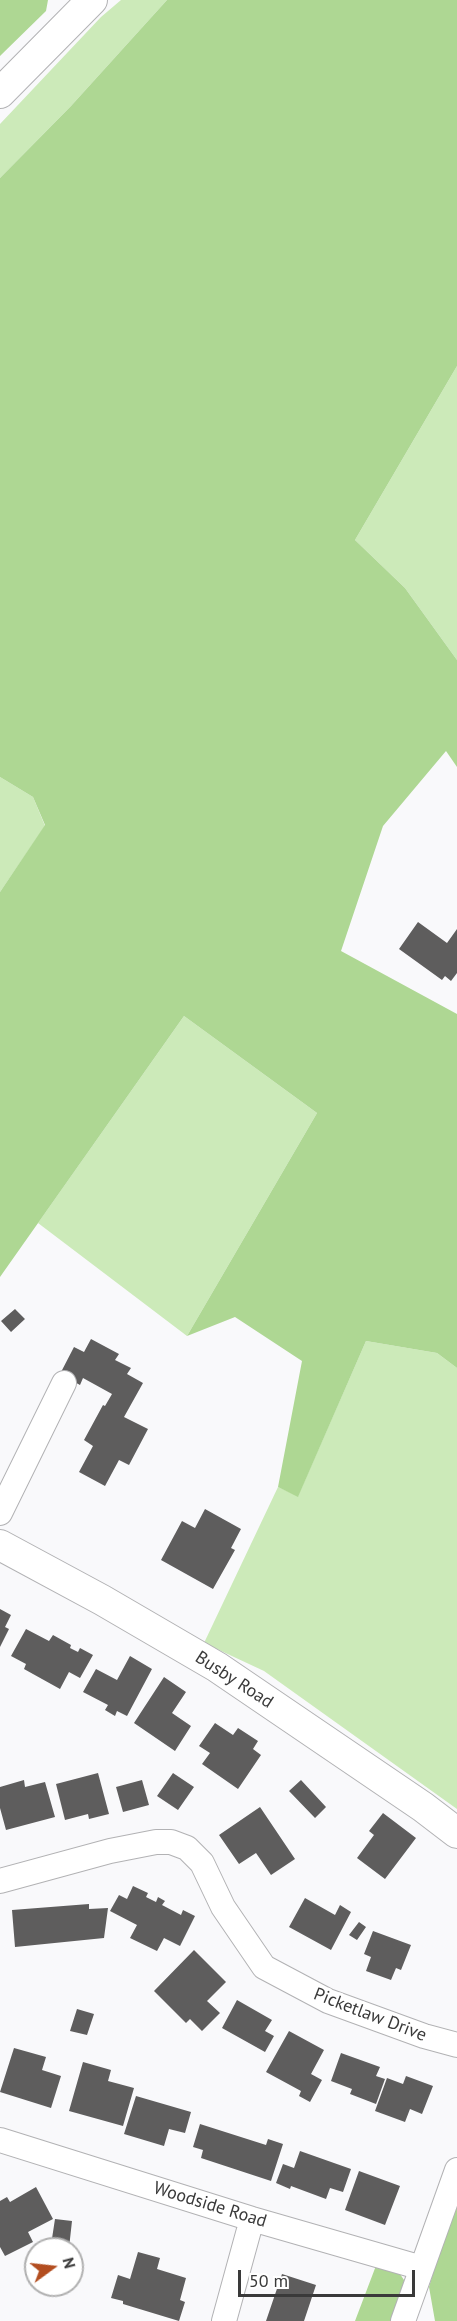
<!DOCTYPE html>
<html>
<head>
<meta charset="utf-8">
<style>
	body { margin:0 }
	#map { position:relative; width:457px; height:2321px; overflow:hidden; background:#f9f9fb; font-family:"PT Sans",sans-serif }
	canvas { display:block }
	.north { position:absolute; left:24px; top:2237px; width:60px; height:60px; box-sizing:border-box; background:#fff; border:2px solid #b0b0b0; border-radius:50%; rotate:75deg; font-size:16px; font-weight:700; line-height:24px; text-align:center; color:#3a3a3a }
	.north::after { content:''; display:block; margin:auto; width:21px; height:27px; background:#b34e20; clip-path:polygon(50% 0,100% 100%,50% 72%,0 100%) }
	.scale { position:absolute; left:238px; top:2270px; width:177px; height:27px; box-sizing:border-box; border:3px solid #3a3a3a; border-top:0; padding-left:8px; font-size:18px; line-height:21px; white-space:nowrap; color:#3a3a3a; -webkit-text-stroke:4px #fff; paint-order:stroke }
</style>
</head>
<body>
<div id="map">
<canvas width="457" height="2321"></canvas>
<div class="north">N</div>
<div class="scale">50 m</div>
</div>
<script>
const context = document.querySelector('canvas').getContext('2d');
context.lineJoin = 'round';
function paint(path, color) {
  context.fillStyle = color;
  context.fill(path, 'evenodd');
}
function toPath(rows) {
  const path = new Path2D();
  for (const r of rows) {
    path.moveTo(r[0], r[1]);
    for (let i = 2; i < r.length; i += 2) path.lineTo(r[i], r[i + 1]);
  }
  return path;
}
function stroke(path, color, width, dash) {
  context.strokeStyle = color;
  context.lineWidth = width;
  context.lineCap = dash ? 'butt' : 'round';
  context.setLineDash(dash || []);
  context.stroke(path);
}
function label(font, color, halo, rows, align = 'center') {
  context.font = font + ' "PT Sans",sans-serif';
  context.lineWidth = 6;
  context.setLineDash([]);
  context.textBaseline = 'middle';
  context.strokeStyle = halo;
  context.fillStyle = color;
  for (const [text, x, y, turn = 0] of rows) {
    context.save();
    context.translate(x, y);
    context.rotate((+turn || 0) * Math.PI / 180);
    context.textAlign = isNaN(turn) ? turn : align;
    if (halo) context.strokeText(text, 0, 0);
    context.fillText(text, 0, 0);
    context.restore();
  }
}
paint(toPath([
	[121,0,167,0,71,106,0,178,0,124,101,17],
	[457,366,457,660,405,588,355,540],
	[0,777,33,797,45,826,0,892],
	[184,1016,317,1113,187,1336,38,1223],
	[366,1341,437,1353,457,1368,457,1809,264,1671,204,1643,278,1487,298,1496]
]), '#cceab9');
paint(toPath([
	[0,0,48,0,46,11,0,56],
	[167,0,457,0,457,366,355,540,405,588,457,660,457,767,446,751,383,826,341,951,457,1014,457,1368,437,1353,366,1341,298,1497,278,1487,302,1361,235,1317,187,1336,317,1113,184,1016,0,1277,0,892,45,825,33,797,0,777,0,178,71,106],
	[457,2204,457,2321,435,2321,429,2287,439,2253],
	[377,2263,400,2274,404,2280,404,2291,394,2321,355,2321]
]), '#aed793');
paint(toPath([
	[418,922,447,943,457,929,457,973,451,981,445,976,442,980,399,949],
	[15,1309,25,1319,11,1332,1,1321],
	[91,1339,119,1354,115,1360,131,1368,127,1374,143,1383,124,1417,148,1429,129,1465,119,1460,105,1486,79,1472,93,1446,84,1440,103,1405,105,1406,112,1394,83,1378,80,1385,60,1374,74,1347,84,1352],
	[205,1509,241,1529,231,1548,235,1550,213,1589,161,1560,182,1521,195,1528],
	[0,1609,11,1615,5,1627,9,1629,0,1647],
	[26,1629,49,1641,53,1635,71,1645,70,1648,78,1652,80,1648,93,1655,80,1678,69,1672,60,1689,24,1669,26,1664,11,1656],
	[130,1656,152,1669,127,1716,117,1711,115,1716,105,1710,108,1705,83,1692,96,1669,117,1680],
	[164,1677,186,1692,172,1713,191,1726,175,1751,134,1723],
	[215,1723,233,1735,238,1728,258,1741,253,1749,261,1755,238,1789,202,1764,210,1753,199,1746],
	[98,1773,109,1814,89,1819,88,1814,65,1820,56,1784],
	[173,1773,194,1787,178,1810,157,1796],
	[24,1780,25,1787,45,1782,55,1817,6,1830,0,1808,0,1787],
	[142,1780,149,1805,123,1812,116,1787],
	[301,1780,326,1807,315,1818,289,1791],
	[260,1807,295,1859,271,1875,256,1853,239,1864,219,1835],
	[383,1813,416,1838,385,1879,357,1858,374,1835,369,1831],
	[133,1886,148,1893,146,1897,156,1902,158,1897,165,1901,162,1905,181,1915,183,1910,195,1916,180,1946,164,1938,157,1951,130,1938,137,1925,110,1911,119,1895,127,1899],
	[305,1898,335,1915,340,1905,351,1912,331,1950,289,1927],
	[89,1904,89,1909,108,1908,104,1938,15,1947,12,1910],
	[359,1922,366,1927,357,1940,349,1935],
	[373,1931,411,1945,401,1970,396,1968,391,1980,366,1971,371,1957,364,1954],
	[194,1950,226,1982,207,2001,220,2013,202,2031,190,2019,186,2023,154,1991],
	[237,2000,272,2020,265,2031,274,2036,265,2052,222,2028],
	[77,2009,94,2014,87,2035,70,2031],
	[289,2031,324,2050,311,2074,322,2080,310,2102,299,2096,301,2091,266,2072],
	[14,2048,46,2057,42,2070,61,2076,51,2108,0,2092],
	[341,2053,380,2067,376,2076,385,2079,376,2104,350,2094,352,2089,331,2081],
	[83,2062,111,2070,108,2081,134,2088,123,2126,69,2111],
	[406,2076,433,2086,422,2114,410,2109,405,2122,375,2111,387,2078,403,2084],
	[136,2096,191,2112,185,2133,169,2129,164,2146,124,2134],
	[200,2124,266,2145,268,2139,283,2144,271,2181,201,2158,203,2150,193,2147],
	[300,2151,351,2169,343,2192,330,2188,326,2199,291,2186,290,2189,276,2183,283,2164,294,2168],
	[359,2171,400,2186,385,2225,345,2210],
	[36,2187,53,2219,28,2232,33,2242,5,2256,0,2247,0,2201,7,2197,10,2202],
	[55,2219,72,2221,69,2248,51,2245],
	[138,2252,160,2258,157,2269,186,2278,180,2300,185,2302,179,2321,123,2304,123,2301,111,2298,118,2275,130,2279],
	[282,2274,316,2285,304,2321,266,2321]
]), '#5e5d5d');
const minor = toPath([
	[0,1513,64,1383],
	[0,1881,110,1851,156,1842,171,1842,187,1848,202,1863,223,1907,264,1967,328,2001,424,2036,457,2045],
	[0,2140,252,2219,422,2268],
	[224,2321,252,2219],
	[403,2321,457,2170]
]);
const major = toPath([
	[0,93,92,0],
	[0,1545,102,1600,217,1667,423,1807,457,1833]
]);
stroke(minor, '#b2b2b4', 26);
stroke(major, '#b2b2b4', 32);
stroke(minor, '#fff', 24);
stroke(major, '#fff', 30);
label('18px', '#3a3a3a', '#fff', [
	["Busby Road",234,1680,33],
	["Picketlaw Drive",370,2015,21],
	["Woodside Road",210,2205,17]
]);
</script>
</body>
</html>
